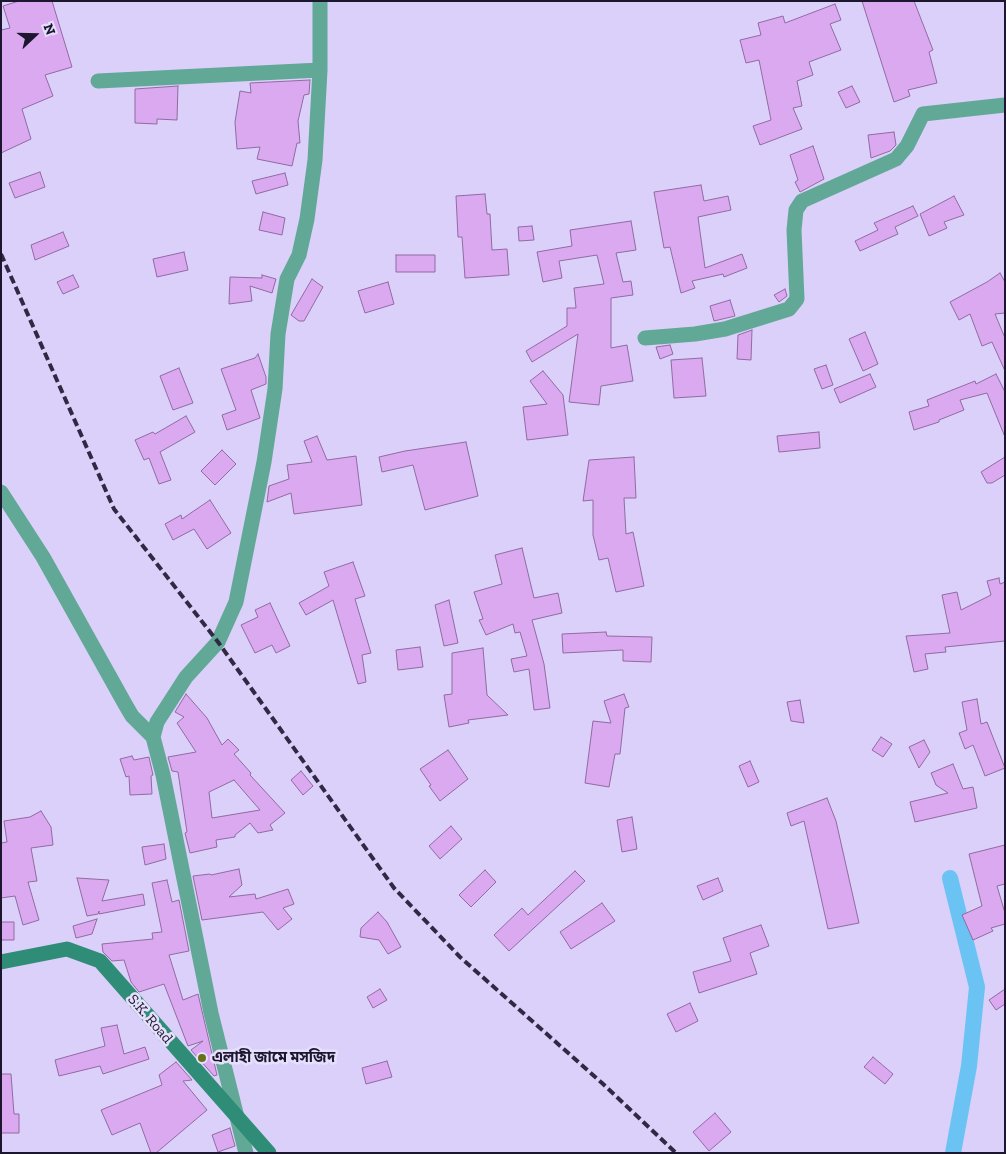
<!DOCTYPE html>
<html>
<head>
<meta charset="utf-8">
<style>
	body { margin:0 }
	#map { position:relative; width:1006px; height:1154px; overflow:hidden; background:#dad0fa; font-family:"Zilla Slab",serif }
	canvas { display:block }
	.frame { position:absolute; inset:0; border:2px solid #1d162f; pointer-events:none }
	.north { position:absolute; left:10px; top:10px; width:50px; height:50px; -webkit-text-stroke:4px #e6e0fc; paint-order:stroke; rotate:69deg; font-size:14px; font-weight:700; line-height:20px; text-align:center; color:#1d162f }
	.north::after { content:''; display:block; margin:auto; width:18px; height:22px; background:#1d162f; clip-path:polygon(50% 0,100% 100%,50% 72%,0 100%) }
</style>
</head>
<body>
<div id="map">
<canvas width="1006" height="1154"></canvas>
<div class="frame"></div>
<div class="north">N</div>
</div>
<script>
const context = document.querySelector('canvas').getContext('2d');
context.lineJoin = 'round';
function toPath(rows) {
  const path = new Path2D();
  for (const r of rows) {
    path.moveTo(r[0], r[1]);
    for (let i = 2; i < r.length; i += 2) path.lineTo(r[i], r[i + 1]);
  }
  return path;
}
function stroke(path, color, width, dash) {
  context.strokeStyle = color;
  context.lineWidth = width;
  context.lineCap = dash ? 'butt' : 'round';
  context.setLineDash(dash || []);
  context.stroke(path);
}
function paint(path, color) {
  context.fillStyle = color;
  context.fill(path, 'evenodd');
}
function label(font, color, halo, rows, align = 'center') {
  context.font = font + ' "Zilla Slab","Noto Sans Bengali",serif';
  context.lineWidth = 5;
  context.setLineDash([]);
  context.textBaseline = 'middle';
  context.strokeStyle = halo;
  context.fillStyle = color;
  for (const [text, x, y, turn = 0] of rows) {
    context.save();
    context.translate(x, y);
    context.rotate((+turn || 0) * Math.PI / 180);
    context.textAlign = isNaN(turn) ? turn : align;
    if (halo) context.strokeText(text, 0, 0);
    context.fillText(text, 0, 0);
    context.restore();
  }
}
stroke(toPath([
	[950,878,977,987,969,1066,953,1153]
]), '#6bc3f4', 16);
const building = toPath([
	[19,1,52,1,72,67,45,75,53,96,22,109,31,139,1,153,1,30,10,28,3,6,19,1],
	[862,1,914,1,933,50,929,52,937,83,908,90,910,96,894,102,862,1],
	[835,4,841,20,830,24,841,50,809,62,813,75,797,81,802,106,793,108,802,129,760,145,753,126,771,120,759,60,746,63,740,40,761,35,758,23,783,16,785,23,835,4],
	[310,80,309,94,304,95,298,121,300,143,297,143,292,166,257,159,260,147,237,149,235,122,240,91,251,93,250,83,310,80],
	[178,86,177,120,157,119,157,124,135,123,135,89,178,86],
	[852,86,860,102,846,108,838,92,852,86],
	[894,132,896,145,890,151,871,158,868,135,894,132],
	[813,146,824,179,800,192,795,182,798,180,790,155,813,146],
	[40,172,45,187,15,198,9,183,40,172],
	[285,173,288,185,256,194,252,181,285,173],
	[701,185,704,201,728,196,731,210,698,217,705,268,742,254,747,268,724,277,723,274,692,281,695,288,681,293,670,247,664,248,654,192,701,185],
	[485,194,487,214,490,214,492,250,507,249,509,275,465,278,462,237,458,237,456,196,485,194],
	[954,196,964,215,944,222,947,228,929,236,920,214,954,196],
	[913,206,918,216,895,227,898,234,860,251,855,241,878,230,874,223,913,206],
	[263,212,285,218,282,235,259,230,263,212],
	[631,221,636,250,616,253,623,282,631,281,633,295,611,298,611,348,627,345,633,381,601,386,599,405,569,402,578,334,532,362,526,351,567,326,567,308,576,308,574,288,604,284,597,255,559,261,562,278,543,282,537,252,572,246,570,230,631,221],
	[532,226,534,240,519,241,518,227,532,226],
	[63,232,69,246,35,260,31,245,63,232],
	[184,252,188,270,157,277,153,259,184,252],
	[396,255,435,255,435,272,396,272,396,255],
	[1000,273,1005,282,1005,313,995,314,1005,338,1005,371,992,342,982,346,970,314,959,320,950,302,987,282,1000,273],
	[73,275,79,287,63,294,57,282,73,275],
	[262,275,276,279,272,293,250,286,252,301,229,304,230,277,262,278,262,275],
	[312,279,323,287,304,321,299,321,291,315,312,279],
	[388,282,394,304,365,313,358,291,388,282],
	[785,289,787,296,779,302,774,295,785,289],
	[730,300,735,316,714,321,710,306,730,300],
	[752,330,751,360,737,359,738,335,752,330],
	[865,332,878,364,863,371,849,339,865,332],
	[670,345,673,354,660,359,656,347,670,345],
	[258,354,266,377,266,384,251,390,260,418,227,430,222,415,236,410,221,369,255,358,258,354],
	[702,358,706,396,674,398,671,360,702,358],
	[826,365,833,385,822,389,814,369,826,365],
	[179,368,193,403,173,410,160,376,179,368],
	[543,371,563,395,568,435,527,440,523,407,547,404,530,381,543,371],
	[870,374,876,387,840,403,834,389,870,374],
	[996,374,1005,392,1005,437,987,393,960,400,964,410,939,420,939,422,914,430,909,412,929,406,927,400,975,381,976,384,996,374],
	[186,416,195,432,160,452,171,480,159,484,149,458,144,460,135,440,153,432,155,434,186,416],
	[819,432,820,448,779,452,777,436,819,432],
	[317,436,327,460,356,456,362,505,294,514,291,493,267,502,269,486,289,479,287,465,312,462,304,441,317,436],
	[466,442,478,496,425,510,413,465,382,472,379,457,405,451,466,442],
	[222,450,236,464,215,485,201,471,222,450],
	[634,457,636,498,624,498,626,534,633,532,644,586,616,592,608,558,599,560,593,535,593,500,583,501,589,460,634,457],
	[1005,457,1005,475,992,483,987,483,981,472,1005,457],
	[210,500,231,533,207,549,194,529,173,540,165,524,181,515,182,519,210,500],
	[522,548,534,598,558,593,562,613,532,620,544,664,550,708,534,710,529,669,514,672,511,659,527,656,520,632,515,633,513,624,486,635,479,620,483,619,474,592,502,584,495,555,522,548],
	[353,562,365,596,355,599,371,653,362,655,366,682,358,684,333,600,306,615,299,603,329,586,324,572,353,562],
	[999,578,1000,584,1005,582,1005,641,945,647,946,652,925,654,928,669,914,672,906,636,950,633,942,595,957,592,961,610,991,595,987,581,999,578],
	[449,600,458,643,444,646,435,605,449,600],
	[270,603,290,646,276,653,272,645,255,653,241,625,258,617,255,610,270,603],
	[606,632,607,636,652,637,651,662,623,661,623,650,563,653,562,634,606,632],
	[420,647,423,667,398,670,396,650,420,647],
	[483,648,487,695,508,715,468,720,469,723,449,727,444,695,452,694,452,653,483,648],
	[186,694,207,718,222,745,228,739,239,750,234,754,251,773,250,775,285,813,270,825,273,830,258,833,250,823,235,835,235,837,216,840,217,847,190,853,185,833,187,832,178,772,172,771,168,757,196,752,177,723,184,717,175,712,186,694],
	[234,780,260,810,212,818,209,792,234,780],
	[624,694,629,707,625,708,620,754,615,754,609,787,585,783,593,721,611,723,604,701,624,694],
	[977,699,981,724,987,722,1005,768,985,776,973,745,965,749,959,733,967,730,962,702,977,699],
	[800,700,804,723,791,721,787,702,800,700],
	[881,737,892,744,883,757,872,750,881,737],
	[924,740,930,752,919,768,909,747,924,740],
	[448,750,468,779,440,801,429,786,431,785,420,769,448,750],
	[132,756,134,760,149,757,153,775,151,776,152,794,130,795,129,776,126,777,120,759,132,756],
	[750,761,759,782,748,787,739,766,750,761],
	[953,764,963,789,973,787,977,808,915,822,910,802,948,793,936,785,931,773,953,764],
	[301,771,313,786,303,795,291,780,301,771],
	[827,798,836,821,859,923,828,929,804,821,791,826,787,813,827,798],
	[41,811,51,827,53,845,31,848,37,881,28,882,39,920,23,925,15,896,1,898,1,843,7,842,4,821,30,817,41,811],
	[632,817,637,849,622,852,617,820,632,817],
	[451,826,462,839,440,859,429,846,451,826],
	[164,844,166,859,145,865,142,847,164,844],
	[1005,845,1005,884,997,886,1005,913,1005,924,991,928,993,931,973,940,962,915,982,906,969,854,1005,845],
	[239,869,242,885,229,897,255,894,256,899,288,889,294,904,283,908,292,919,278,930,263,912,202,920,193,876,210,874,211,875,239,869],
	[485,870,496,882,471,907,459,895,485,870],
	[575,871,585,881,509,951,494,935,522,908,528,915,575,871],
	[77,878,109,880,102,901,143,894,145,905,99,914,99,911,98,914,87,916,77,878],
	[718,878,723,891,703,900,697,886,718,878],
	[167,880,172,902,179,900,189,951,169,955,183,1000,198,994,217,1075,214,1076,191,1050,203,1041,188,1046,164,984,139,992,131,982,124,960,112,961,103,952,102,944,153,939,152,933,162,932,152,883,167,880],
	[602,903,615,921,571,949,560,932,602,903],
	[378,912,387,922,401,947,388,954,379,940,360,937,361,928,378,912],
	[97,919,92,934,76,938,73,926,97,919],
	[1,922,14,922,14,940,1,940,1,922],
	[761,925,769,946,750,953,757,974,699,993,693,972,731,961,723,938,761,925],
	[380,989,387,1000,373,1008,367,997,380,989],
	[1005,989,1005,1004,996,1010,989,1000,1005,989],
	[690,1003,698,1021,676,1032,667,1014,690,1003],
	[117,1025,124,1054,145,1047,149,1059,103,1074,100,1066,59,1076,55,1060,105,1046,101,1028,117,1025],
	[873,1057,893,1074,885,1084,864,1067,873,1057],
	[387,1061,392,1077,366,1084,362,1068,387,1061],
	[176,1062,192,1080,183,1081,207,1110,156,1153,151,1153,140,1123,112,1135,101,1110,162,1085,159,1075,176,1062],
	[1,1074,11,1074,14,1114,19,1114,19,1133,1,1133,1,1074],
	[715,1113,731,1132,709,1151,693,1132,715,1113],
	[230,1128,235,1146,218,1152,212,1135,230,1128]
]);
paint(building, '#daa9ef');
stroke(building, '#916aa2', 1);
stroke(toPath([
	[98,81,320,70],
	[645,338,695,334,725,329,789,309,797,299,794,230,796,210,802,201,896,159,907,146,923,114,1005,105],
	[1,492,43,557,125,704,132,716,153,737],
	[246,1153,211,1013,163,775,153,737,157,722,186,677,218,642,236,602,264,462,275,389,278,334,287,279,299,255,307,219,315,160,320,70,320,1]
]), '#62a896', 15);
stroke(toPath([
	[1,962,67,949,100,961,269,1153]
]), '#2e8c77', 15);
stroke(toPath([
	[1,254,114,509,218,642,394,888,460,957,602,1083,676,1153]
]), '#312944', 4, [8, 4]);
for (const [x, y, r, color] of [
	[202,1058,5,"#687119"]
]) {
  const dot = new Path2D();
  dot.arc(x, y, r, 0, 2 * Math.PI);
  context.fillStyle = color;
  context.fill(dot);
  stroke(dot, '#e6e0fc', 2);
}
label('15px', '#1d162f', '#e6e0fc', [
	["S.K. Road",150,1019,49]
]);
label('bold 15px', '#1d162f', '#e6e0fc', [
	["এলাহী জামে মসজিদ",212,1058]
], 'left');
</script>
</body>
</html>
